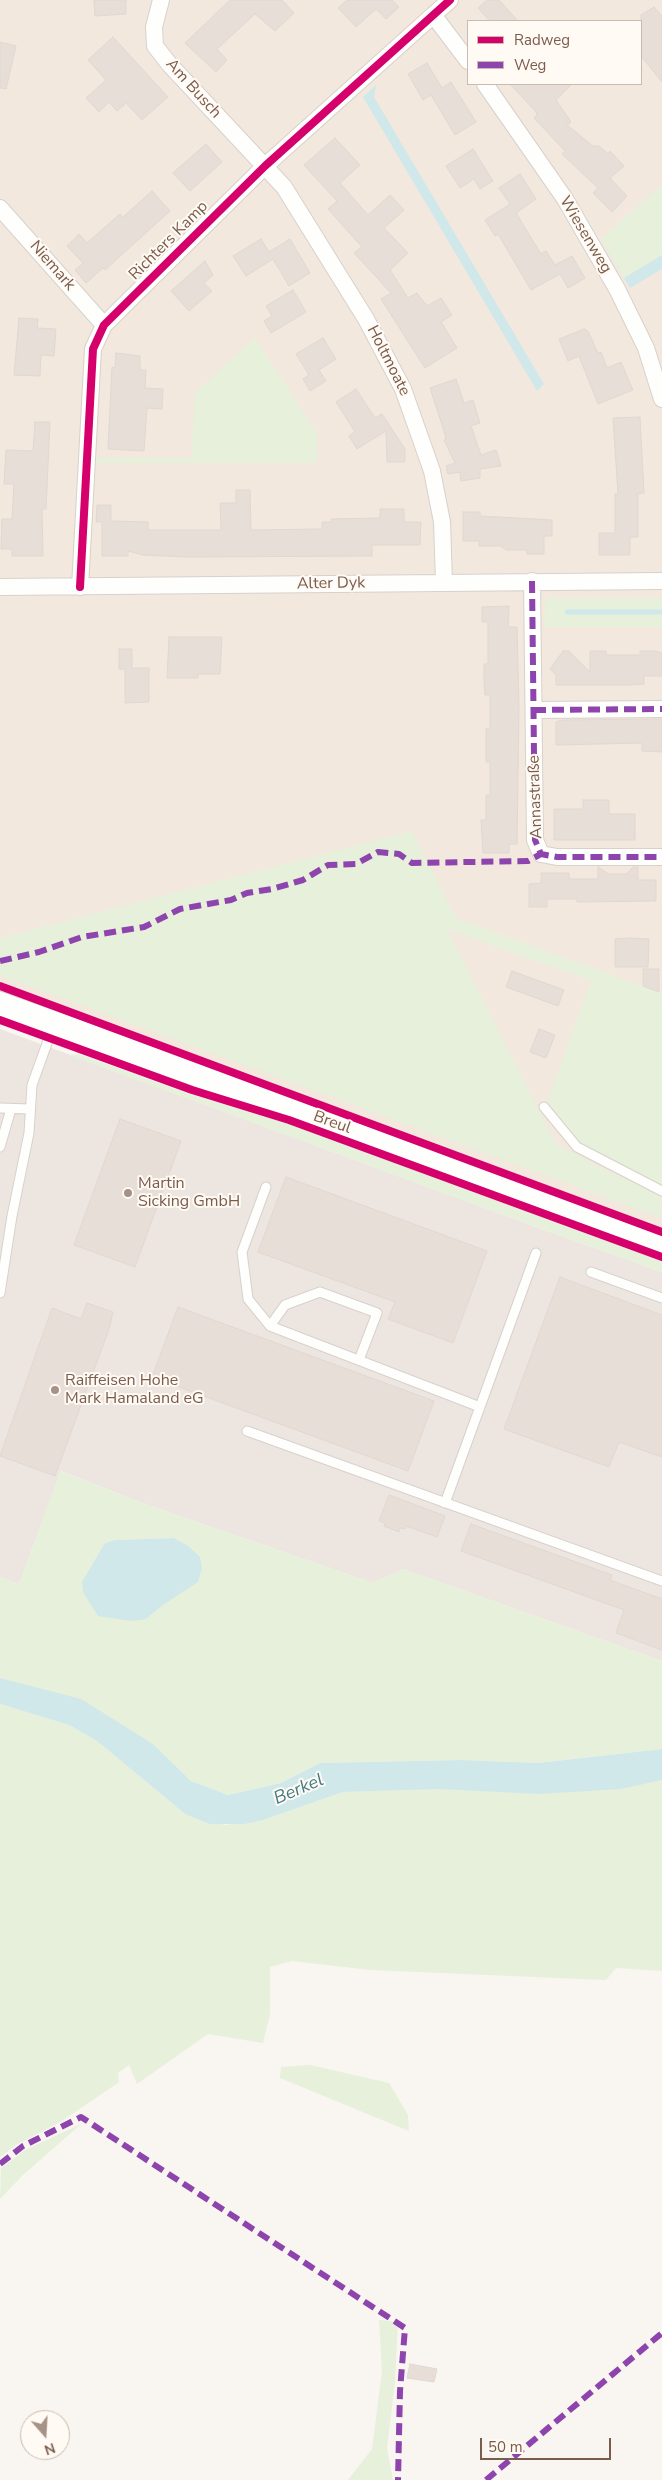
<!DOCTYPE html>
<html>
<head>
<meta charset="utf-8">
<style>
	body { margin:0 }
	#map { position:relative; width:662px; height:2480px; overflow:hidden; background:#f9f5f0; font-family:"Nunito Sans",sans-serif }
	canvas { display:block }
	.legend { position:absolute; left:467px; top:20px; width:175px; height:65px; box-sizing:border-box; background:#fffaf3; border:1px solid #cabbb1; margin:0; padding:6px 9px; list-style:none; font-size:15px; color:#7a5c4d }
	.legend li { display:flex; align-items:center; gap:10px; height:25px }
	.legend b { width:25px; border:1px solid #cabbb1 }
	.north { position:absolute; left:20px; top:2410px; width:50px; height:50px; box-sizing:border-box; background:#fffaf3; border:1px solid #cabbb1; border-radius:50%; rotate:161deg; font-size:14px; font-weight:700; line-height:20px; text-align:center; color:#7a5c4d }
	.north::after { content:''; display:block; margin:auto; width:18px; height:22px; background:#a69286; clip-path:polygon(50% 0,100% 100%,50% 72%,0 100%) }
	.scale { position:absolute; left:480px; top:2438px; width:131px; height:22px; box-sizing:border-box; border:2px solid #7a5c4d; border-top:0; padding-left:6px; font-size:15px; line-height:18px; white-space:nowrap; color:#7a5c4d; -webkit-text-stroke:4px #fffaf3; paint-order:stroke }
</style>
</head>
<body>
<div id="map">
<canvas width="662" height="2480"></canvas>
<ul class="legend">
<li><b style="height:6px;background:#d6006c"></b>Radweg</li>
<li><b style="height:6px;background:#8e44ad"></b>Weg</li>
</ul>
<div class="north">N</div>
<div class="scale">50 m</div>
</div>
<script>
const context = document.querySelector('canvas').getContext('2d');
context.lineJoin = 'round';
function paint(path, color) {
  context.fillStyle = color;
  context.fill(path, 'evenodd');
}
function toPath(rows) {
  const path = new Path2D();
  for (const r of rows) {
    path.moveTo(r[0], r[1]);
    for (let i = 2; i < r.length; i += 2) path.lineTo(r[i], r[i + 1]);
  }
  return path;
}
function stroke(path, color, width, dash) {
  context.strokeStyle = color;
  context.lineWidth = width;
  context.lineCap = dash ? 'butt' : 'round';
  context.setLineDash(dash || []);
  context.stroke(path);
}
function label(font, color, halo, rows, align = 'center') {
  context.font = font + ' "Nunito Sans",sans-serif';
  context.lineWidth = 4;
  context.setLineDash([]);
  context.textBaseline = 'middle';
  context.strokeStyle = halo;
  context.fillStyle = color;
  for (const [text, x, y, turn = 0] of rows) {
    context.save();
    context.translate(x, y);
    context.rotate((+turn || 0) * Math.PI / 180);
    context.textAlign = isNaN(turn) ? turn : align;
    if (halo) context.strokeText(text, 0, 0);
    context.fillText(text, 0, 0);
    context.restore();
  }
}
paint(toPath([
	[0,0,662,0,662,1231,385,1130,202,1059,0,984],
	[468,21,641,21,641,84,468,84]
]), '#f2e8de');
paint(toPath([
	[0,1029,533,1226,662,1272,662,1661,403,1569,373,1583,148,1505,61,1471,19,1584,0,1577]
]), '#ede5e0');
paint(toPath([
	[662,184,662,255,624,278,601,239],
	[255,338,317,433,317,463,94,463,94,458,191,458,195,392],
	[546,598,662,598,662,627,544,627],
	[412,831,456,918,662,993,662,1186,580,1144,547,1103,591,981,447,929,556,1144,599,1167,661,1195,662,1218,0,975,0,938],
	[78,1054,193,1095,306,1129,662,1260,662,1272,533,1226,69,1055],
	[60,1471,148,1505,373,1583,403,1569,662,1661,662,1749,538,1763,461,1760,320,1763,281,1783,228,1795,191,1781,153,1744,28,1686,0,1678,0,1577,19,1584],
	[174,1538,187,1545,163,1605,146,1619,105,1543,115,1540],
	[0,1704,69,1725,97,1741,185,1814,225,1825,263,1820,343,1792,662,1780,662,1971,616,1968,606,1980,370,1970,292,1961,270,1967,270,2014,263,2043,208,2034,137,2084,129,2065,118,2073,119,2082,62,2121,16,2145,0,2157],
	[310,2065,389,2083,408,2115,409,2131,280,2078,281,2067],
	[81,2124,22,2176,0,2199,1,2168,25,2150],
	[379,2320,398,2322,395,2382,387,2448,393,2480,348,2480,372,2449,382,2371]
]), '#e7f0db');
paint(toPath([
	[376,85,374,97,544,384,537,391,363,97],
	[662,255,662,269,630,288,624,278],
	[174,1538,187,1545,200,1557,202,1568,198,1582,163,1605,146,1619,132,1621,98,1616,83,1592,82,1582,105,1543,115,1540],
	[0,1678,81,1699,153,1744,191,1781,228,1795,281,1783,320,1763,461,1760,538,1763,662,1749,662,1780,621,1789,539,1794,438,1789,343,1792,263,1820,244,1824,210,1824,185,1814,97,1741,69,1725,0,1704]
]), '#d0e8ea');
stroke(toPath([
	[567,612,662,612]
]), '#d0e8ea', 5);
const building = toPath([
	[94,0,126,0,126,14,95,16,94,0],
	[230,0,282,0,294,13,275,31,255,14,217,49,227,60,216,72,185,43,230,0],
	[347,0,392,0,399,7,386,19,376,9,356,27,338,8,347,0],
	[487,0,499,0,518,21,490,21,478,8,487,0],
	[654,7,662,16,662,82,641,56,641,15,654,7],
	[113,37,168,97,142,120,126,103,117,111,109,102,99,112,86,98,106,80,88,60,113,37],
	[0,42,16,46,6,89,0,88,0,42],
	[427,63,442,88,451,82,476,122,455,135,431,95,423,100,408,74,427,63],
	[510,84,572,84,556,100,571,122,567,125,593,146,599,146,608,154,610,151,624,166,610,178,627,196,612,212,593,193,598,188,562,154,565,151,534,118,537,115,536,112,510,84],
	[335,138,360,165,340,183,368,215,390,195,404,210,384,228,408,253,390,270,408,298,417,293,427,306,441,298,452,315,441,322,457,348,425,368,381,299,391,293,354,253,362,247,328,209,337,201,304,165,335,138],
	[206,144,222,162,190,191,173,173,206,144],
	[473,149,493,181,480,189,474,179,460,188,446,166,473,149],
	[520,174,536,199,516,213,541,254,546,251,555,265,572,256,585,278,568,288,560,274,531,290,498,234,495,236,485,220,510,204,499,188,520,174],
	[152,191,170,211,105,270,103,268,86,283,75,270,83,263,67,246,79,234,87,243,120,214,123,217,152,191],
	[261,239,269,252,290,239,310,273,289,286,273,259,246,276,233,256,261,239],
	[205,261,213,275,204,283,212,291,189,311,171,291,205,261],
	[293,290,306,312,271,333,264,321,272,316,266,306,293,290],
	[19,318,38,319,37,328,56,329,54,356,41,355,40,376,14,375,19,318],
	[584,329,588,331,598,353,601,352,607,368,621,362,633,390,598,404,579,356,568,361,559,339,584,329],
	[323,338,336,359,319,370,326,381,310,391,303,379,309,375,296,354,323,338],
	[116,353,140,356,140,370,146,370,145,388,163,389,162,409,147,408,144,451,108,449,112,367,115,368,116,353],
	[456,379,464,403,473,400,480,423,471,426,481,455,496,450,501,466,480,469,480,478,461,481,460,472,448,474,446,466,455,463,444,440,446,439,444,431,430,388,456,379],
	[356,389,375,418,382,414,405,449,405,462,387,462,386,431,357,449,349,436,355,432,336,402,356,389],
	[640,417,644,493,638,494,638,537,630,537,630,555,599,555,599,533,615,533,615,494,618,494,613,418,640,417],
	[35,422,50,422,46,509,42,509,43,556,12,556,12,549,1,549,2,519,12,519,14,484,4,484,6,450,33,451,35,422],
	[236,490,250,490,251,530,322,529,322,522,331,522,331,519,380,518,380,509,404,509,404,522,421,522,420,545,372,545,372,556,187,557,143,555,128,551,128,556,102,556,102,522,96,522,97,505,111,505,111,521,148,522,148,530,221,530,220,503,236,503,236,490],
	[463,512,480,512,480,516,552,520,552,536,544,536,544,554,527,554,527,550,506,550,501,546,479,546,479,541,463,541,463,512],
	[509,606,508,627,517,627,519,706,517,844,509,844,509,853,483,853,481,820,486,820,486,795,490,795,490,762,486,762,486,729,490,729,490,695,485,695,484,681,484,664,488,664,488,622,482,622,482,607,509,606],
	[169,637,222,637,220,674,198,674,198,678,167,678,169,637],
	[119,649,132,649,132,668,149,668,149,702,125,703,125,669,119,669,119,649],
	[563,651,569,651,590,672,590,651,606,651,606,655,640,655,640,651,656,651,662,653,662,676,644,676,644,684,629,685,556,685,556,675,550,669,563,651],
	[662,719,662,752,642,751,642,743,556,745,556,722,562,720,662,719],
	[583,800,609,800,609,814,635,814,635,840,554,840,554,809,583,809,583,800],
	[598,867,608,874,627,874,633,867,638,867,638,880,656,880,656,901,577,902,577,899,547,899,547,907,529,907,529,884,541,883,541,873,569,873,569,879,598,879,598,867],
	[630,938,649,939,648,967,615,967,615,939,630,938],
	[643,969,659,969,659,992,643,986,643,969],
	[512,971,564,990,558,1006,506,987,512,971],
	[539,1029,555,1035,546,1058,530,1052,539,1029],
	[120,1119,181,1141,135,1267,74,1245,120,1119],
	[286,1177,487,1251,453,1343,388,1319,395,1302,258,1252,286,1177],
	[560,1277,662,1315,662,1457,619,1442,609,1467,504,1429,560,1277],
	[87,1303,113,1312,109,1329,55,1476,0,1456,52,1308,81,1319,87,1303],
	[178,1307,434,1401,408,1471,152,1377,178,1307],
	[389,1495,445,1516,437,1537,406,1526,405,1529,400,1528,399,1532,384,1526,385,1523,379,1521,389,1495],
	[471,1524,612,1575,610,1580,662,1599,662,1650,616,1633,624,1610,461,1551,471,1524],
	[410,2364,437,2369,434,2382,407,2378,410,2364]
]);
paint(building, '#e6ded7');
stroke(building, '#e2d8d2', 1);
const service = toPath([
	[544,1107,577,1147,662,1191],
	[0,1108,30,1109],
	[0,1147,11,1109],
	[266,1187,242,1252,248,1299,270,1326,480,1407],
	[591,1272,662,1298],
	[0,1293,12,1216,29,1133,32,1085,54,1024],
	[270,1326,285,1305,320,1292,377,1313,359,1360],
	[247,1431,662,1581],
	[445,1503,536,1253]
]);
const minor = toPath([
	[161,0,154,27,155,46,170,65,284,187,366,319,403,389,432,471,442,522,444,583],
	[434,16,468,61],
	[485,84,565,199,617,289,646,348,662,399],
	[0,208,104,325],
	[532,581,535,840,541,854,557,857,662,857],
	[0,587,662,581],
	[80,587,93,349,104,325,265,166,450,0],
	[534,710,662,709]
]);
const secondary = toPath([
	[0,1004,372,1137,662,1245]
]);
stroke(service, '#d7d1cb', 11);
stroke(minor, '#d7d1cb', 18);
stroke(secondary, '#d9d2cb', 26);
stroke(service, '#fefefd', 9);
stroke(minor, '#fefefd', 16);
stroke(secondary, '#fefefd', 24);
stroke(toPath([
	[532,581,535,840,541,854,557,857,662,857],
	[534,710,662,709],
	[0,961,39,952,82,937,144,927,180,909,231,900,247,893,272,889,303,880,328,865,356,864,378,852,399,854,412,863,528,861,541,854],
	[0,2164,23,2146,81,2117,405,2328,400,2391,398,2480],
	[486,2480,662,2333]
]), '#8e44ad', 6, [12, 6]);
stroke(toPath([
	[80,587,93,349,104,325,265,166,450,0],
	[0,986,662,1232],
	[0,1020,192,1090,289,1120,662,1257]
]), '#d6006c', 8);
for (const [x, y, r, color] of [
	[128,1193,5,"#a69286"],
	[55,1390,5,"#a69286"]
]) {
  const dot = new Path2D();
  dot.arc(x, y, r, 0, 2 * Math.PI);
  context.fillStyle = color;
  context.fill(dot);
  stroke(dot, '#fffaf3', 2);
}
label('16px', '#7a5c4d', '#fffaf3', [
	["Am Busch",193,89,48],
	["Wiesenweg",585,235,59],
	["Richters Kamp",169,241,-45],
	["Niemark",52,266,49],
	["Holtmoate",388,361,63],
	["Alter Dyk",331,584,-1],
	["Annastraße",536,797,-92],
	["Breul",332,1123,20]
]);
label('16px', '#7a5c4d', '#fffaf3', [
	["Martin",138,1184],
	["Sicking GmbH",138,1202],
	["Raiffeisen Hohe",65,1381],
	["Mark Hamaland eG",65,1399]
], 'left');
label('italic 18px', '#437c86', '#fffaf3', [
	["Berkel",299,1790,-23]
]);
</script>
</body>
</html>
